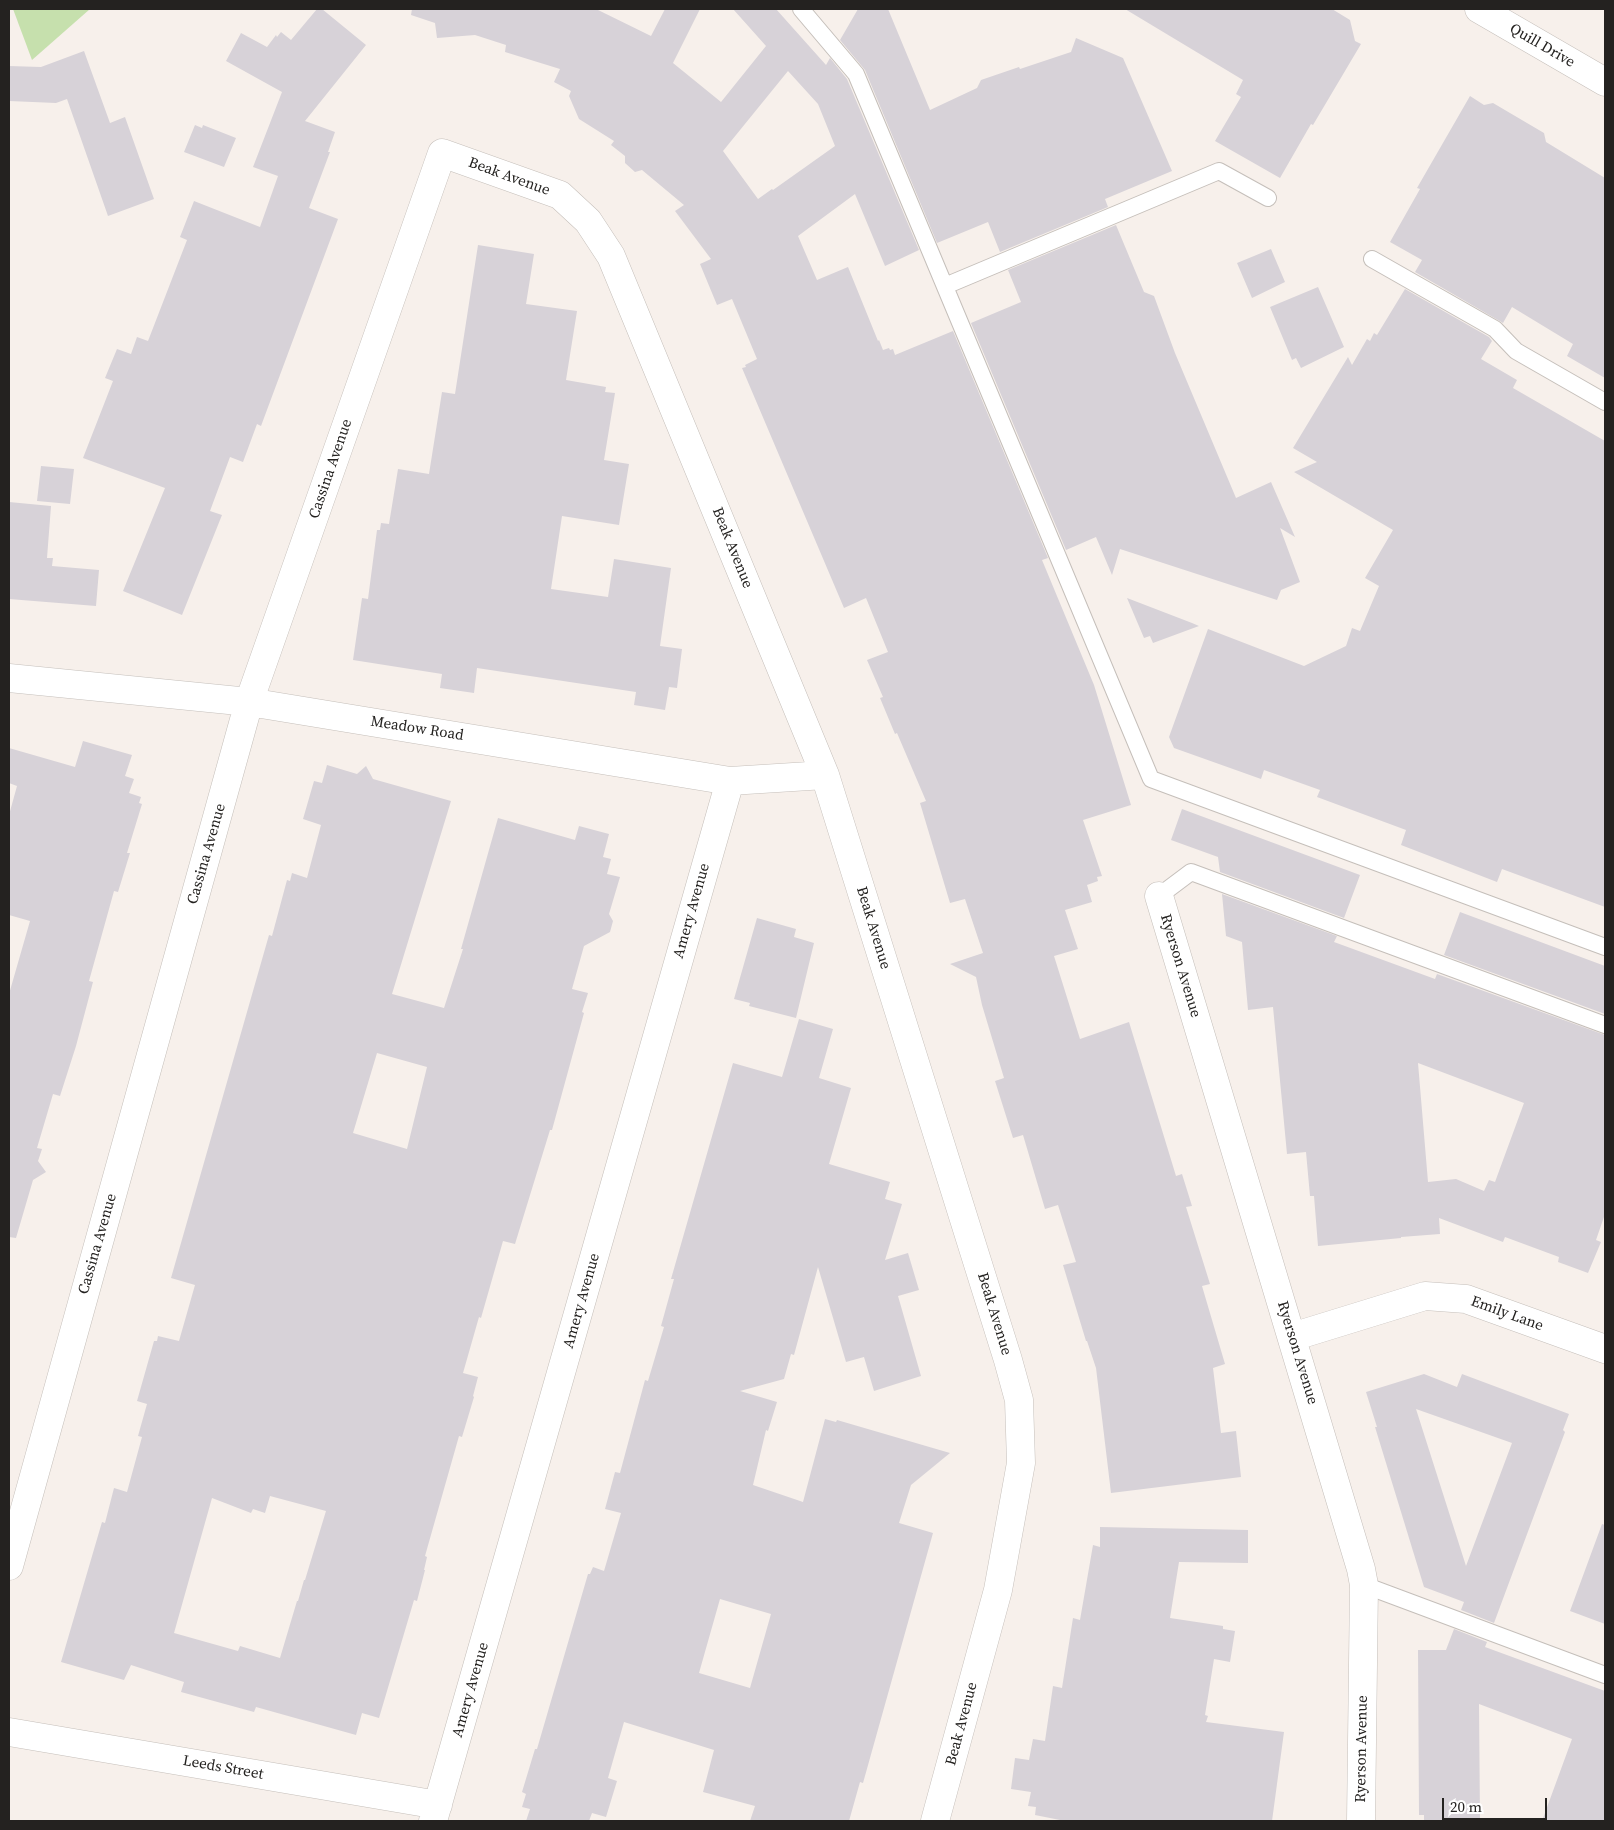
<!DOCTYPE html>
<html>
<head>
<meta charset="utf-8">
<style>
	body { margin:0 }
	#map { position:relative; width:1614px; height:1830px; overflow:hidden; background:#f7f0eb; font-family:"Source Serif 4",serif }
	canvas { display:block }
	.frame { position:absolute; inset:0; border:10px solid #242220; pointer-events:none }
	.scale { position:absolute; left:1442px; top:1798px; width:105px; height:22px; box-sizing:border-box; border:2px solid #242220; border-top:0; padding-left:6px; font-size:15px; line-height:18px; white-space:nowrap; color:#242220; -webkit-text-stroke:4px #fff; paint-order:stroke }
</style>
</head>
<body>
<div id="map">
<canvas width="1614" height="1830"></canvas>
<div class="frame"></div>
<div class="scale">20 m</div>
</div>
<script>
const context = document.querySelector('canvas').getContext('2d');
context.lineJoin = 'round';
function paint(path, color) {
  context.fillStyle = color;
  context.fill(path, 'evenodd');
}
function toPath(rows) {
  const path = new Path2D();
  for (const r of rows) {
    path.moveTo(r[0], r[1]);
    for (let i = 2; i < r.length; i += 2) path.lineTo(r[i], r[i + 1]);
  }
  return path;
}
function stroke(path, color, width, dash) {
  context.strokeStyle = color;
  context.lineWidth = width;
  context.lineCap = dash ? 'butt' : 'round';
  context.setLineDash(dash || []);
  context.stroke(path);
}
function label(font, color, halo, rows, align = 'center') {
  context.font = font + ' "Source Serif 4",serif';
  context.lineWidth = 4;
  context.setLineDash([]);
  context.textBaseline = 'middle';
  context.strokeStyle = halo;
  context.fillStyle = color;
  for (const [text, x, y, turn = 0] of rows) {
    context.save();
    context.translate(x, y);
    context.rotate((+turn || 0) * Math.PI / 180);
    context.textAlign = isNaN(turn) ? turn : align;
    if (halo) context.strokeText(text, 0, 0);
    context.fillText(text, 0, 0);
    context.restore();
  }
}
paint(toPath([
	[13,9,90,9,32,60]
]), '#c6e0ad');
paint(toPath([
	[317,9,322,9,366,45,305,121,335,132,328,152,330,152,309,208,338,219,261,426,257,424,243,462,230,457,210,511,222,515,182,615,123,591,165,488,83,458,113,381,105,378,117,349,131,354,137,337,148,341,187,240,180,237,194,201,260,227,278,176,253,167,282,92,226,61,241,33,267,47,276,35,277,37,281,32,291,40],
	[412,9,596,9,651,36,665,9,700,9,673,63,721,102,766,46,733,9,776,9,826,65,830,58,847,79,919,250,885,266,855,194,798,236,817,280,848,267,878,341,879,340,883,350,889,348,890,350,893,349,895,355,953,331,1048,558,1042,560,1094,685,1131,805,1083,820,1102,876,1097,877,1098,881,1087,885,1092,902,1065,910,1078,949,1054,956,1080,1039,1129,1022,1176,1176,1182,1174,1192,1206,1186,1207,1210,1284,1202,1286,1225,1364,1213,1368,1221,1433,1236,1431,1241,1477,1111,1493,1096,1368,1087,1341,1086,1341,1063,1265,1076,1262,1058,1205,1045,1209,1023,1135,1013,1138,995,1081,1004,1078,982,1005,976,977,950,964,983,953,965,899,950,903,920,803,926,801,897,733,895,734,880,698,883,697,867,660,888,652,866,598,844,608,742,368,746,367,745,365,757,359,732,299,717,305,700,264,711,259,675,211,684,205,642,170,635,172,625,163,625,156,611,145,614,141,579,119,569,96,571,91,554,82,560,69,505,52,506,45,475,35,437,38,435,23,411,15],
	[788,71,818,104,835,146,773,190,772,189,758,199,723,151],
	[858,9,888,9,930,110,977,88,981,80,1019,67,1020,69,1071,52,1076,38,1123,58,1172,171,1105,199,1108,207,1000,252,988,222,937,243,865,70,840,40],
	[1125,9,1332,9,1350,20,1355,41,1361,44,1313,125,1311,124,1280,178,1215,141,1241,97,1236,94,1243,80],
	[84,51,110,123,125,117,154,199,108,216,67,99,56,103,9,101,9,66,41,67],
	[1470,96,1484,105,1493,103,1544,133,1546,142,1605,178,1605,378,1567,356,1573,344,1512,307,1503,323,1415,272,1422,260,1390,242,1420,189,1417,188],
	[195,125,202,128,203,125,236,138,224,167,184,152],
	[1116,225,1144,292,1154,296,1175,353,1236,498,1271,482,1295,537,1280,528,1300,582,1281,590,1277,600,1120,549,1112,575,1096,537,1066,550,971,323,1021,302,1008,270],
	[478,245,534,254,526,304,577,311,566,380,606,387,605,392,615,393,604,460,629,464,619,525,562,516,551,589,608,597,614,559,671,568,660,646,682,649,677,688,669,687,665,710,634,705,636,692,477,668,474,693,440,688,442,674,353,660,362,598,368,599,377,530,380,530,381,523,389,524,398,469,429,474,442,392,455,394],
	[1271,249,1285,282,1252,298,1237,263],
	[1318,287,1344,347,1301,368,1296,358,1292,360,1270,307],
	[1405,289,1489,337,1492,341,1481,359,1517,380,1513,388,1605,441,1605,907,1502,869,1497,882,1401,845,1406,830,1317,797,1320,790,1264,770,1261,779,1174,748,1169,737,1208,629,1304,666,1346,646,1352,628,1360,631,1379,586,1365,578,1393,530,1294,472,1317,462,1293,448,1348,357,1352,365,1367,339,1370,341,1374,333,1377,335],
	[41,466,74,469,70,504,37,501],
	[9,502,51,506,47,558,53,558,52,566,99,570,96,606,9,599],
	[1127,598,1192,623,1199,626,1153,643,1150,636,1144,638],
	[83,741,132,755,125,776,134,779,129,793,141,797,139,803,142,804,127,853,130,853,118,892,114,891,89,981,93,982,76,1046,60,1096,53,1094,37,1148,42,1149,38,1161,46,1172,33,1180,16,1238,9,1237,9,994,30,921,9,915,9,815,17,786,9,783,9,748,75,767],
	[327,765,357,774,366,766,373,779,451,801,392,994,444,1008,463,949,461,949,498,818,575,840,579,826,609,834,603,857,611,859,607,874,620,877,609,914,613,921,610,932,584,946,572,989,588,993,582,1012,584,1013,552,1130,550,1130,515,1244,503,1241,481,1318,479,1317,463,1373,478,1377,473,1396,474,1397,462,1437,459,1436,425,1556,427,1557,424,1570,425,1570,417,1601,414,1600,379,1718,362,1713,356,1735,256,1707,254,1712,181,1692,184,1682,131,1665,124,1680,61,1662,102,1522,105,1523,114,1488,127,1492,142,1437,138,1436,147,1404,137,1401,154,1341,157,1341,158,1336,179,1341,195,1285,171,1278,269,935,272,936,287,880,290,881,292,873,307,878,321,825,303,819,314,781,322,783],
	[377,1053,427,1067,407,1149,353,1133],
	[270,1496,326,1511,305,1580,304,1580,298,1601,297,1601,280,1658,240,1646,238,1651,174,1633,212,1498,251,1513,253,1509,265,1513],
	[1182,809,1360,875,1344,918,1220,872,1218,857,1171,840],
	[1222,894,1337,936,1334,942,1435,979,1437,974,1605,1035,1605,1214,1596,1240,1601,1242,1588,1273,1558,1262,1559,1257,1505,1237,1503,1242,1439,1218,1440,1234,1401,1237,1401,1238,1318,1246,1314,1196,1310,1196,1306,1152,1287,1154,1273,1007,1248,1010,1242,942,1226,936],
	[1418,1063,1524,1103,1495,1182,1489,1180,1484,1191,1456,1179,1428,1182],
	[1460,912,1605,966,1605,1014,1444,955],
	[757,918,796,929,794,937,814,943,796,1018,749,1006,750,1003,734,999],
	[799,1019,833,1029,819,1078,851,1088,829,1164,890,1182,885,1199,902,1204,885,1260,908,1253,919,1290,898,1296,921,1376,874,1391,864,1357,846,1362,818,1267,794,1355,791,1354,784,1379,740,1391,777,1402,768,1431,766,1430,753,1485,803,1502,825,1419,836,1422,837,1420,950,1453,911,1485,899,1523,933,1533,863,1783,860,1782,849,1821,750,1821,755,1806,703,1792,714,1750,624,1722,608,1778,617,1781,606,1817,592,1813,589,1821,526,1821,530,1809,522,1807,526,1794,522,1792,535,1749,537,1749,588,1574,590,1574,593,1567,604,1571,621,1513,605,1509,615,1472,620,1473,645,1380,648,1381,664,1327,661,1326,674,1279,671,1279,733,1063,782,1077],
	[720,1599,771,1614,750,1688,699,1673],
	[1424,1374,1457,1387,1462,1374,1569,1414,1563,1430,1565,1432,1494,1623,1461,1610,1464,1602,1424,1587,1375,1427,1377,1427,1366,1392],
	[1416,1409,1512,1443,1466,1566],
	[1602,1524,1605,1525,1605,1624,1570,1611],
	[1100,1527,1248,1530,1248,1563,1179,1562,1170,1618,1223,1626,1223,1629,1235,1631,1230,1662,1214,1659,1205,1715,1208,1716,1206,1722,1284,1732,1272,1821,1065,1821,1035,1815,1036,1807,1028,1806,1031,1792,1011,1789,1015,1758,1029,1760,1033,1739,1045,1741,1053,1686,1062,1688,1073,1618,1080,1620,1093,1545,1100,1547],
	[1454,1629,1487,1642,1485,1647,1605,1691,1605,1821,1542,1821,1572,1739,1479,1704,1480,1821,1424,1821,1424,1815,1419,1815,1418,1650,1446,1650]
]), '#d7d2d8');
const lane = toPath([
	[801,9,856,74,1151,779,1605,947],
	[1372,259,1495,329,1516,351,1605,402],
	[945,286,1219,171,1268,198],
	[1159,896,1191,872,1605,1025],
	[1364,1585,1605,1675]
]);
const street = toPath([
	[1479,9,1605,82],
	[9,678,249,702,730,781,825,775],
	[1159,896,1361,1569,1364,1585,1361,1821],
	[1292,1337,1425,1296,1466,1299,1605,1349],
	[9,1566,249,702,442,153,560,195,588,221,611,256,825,775,1008,1360,1019,1400,1021,1463,998,1590,935,1821],
	[9,1732,438,1805],
	[433,1821,730,781]
]);
stroke(lane, '#c5bfba', 18);
stroke(street, '#c5bfba', 29);
stroke(lane, '#fff', 16);
stroke(street, '#fff', 28);
label('15px', '#242220', '#fff', [
	["Quill Drive",1542,46,30],
	["Beak Avenue",509,177,20],
	["Cassina Avenue",331,469,-71],
	["Beak Avenue",732,548,68],
	["Meadow Road",417,729,9],
	["Cassina Avenue",207,854,-74],
	["Amery Avenue",692,911,-74],
	["Beak Avenue",873,928,73],
	["Ryerson Avenue",1180,966,73],
	["Cassina Avenue",98,1244,-74],
	["Amery Avenue",582,1301,-74],
	["Beak Avenue",994,1314,73],
	["Emily Lane",1507,1314,20],
	["Ryerson Avenue",1297,1353,73],
	["Amery Avenue",471,1690,-74],
	["Beak Avenue",962,1724,-75],
	["Ryerson Avenue",1362,1749,-89],
	["Leeds Street",223,1768,10]
]);
</script>
</body>
</html>
